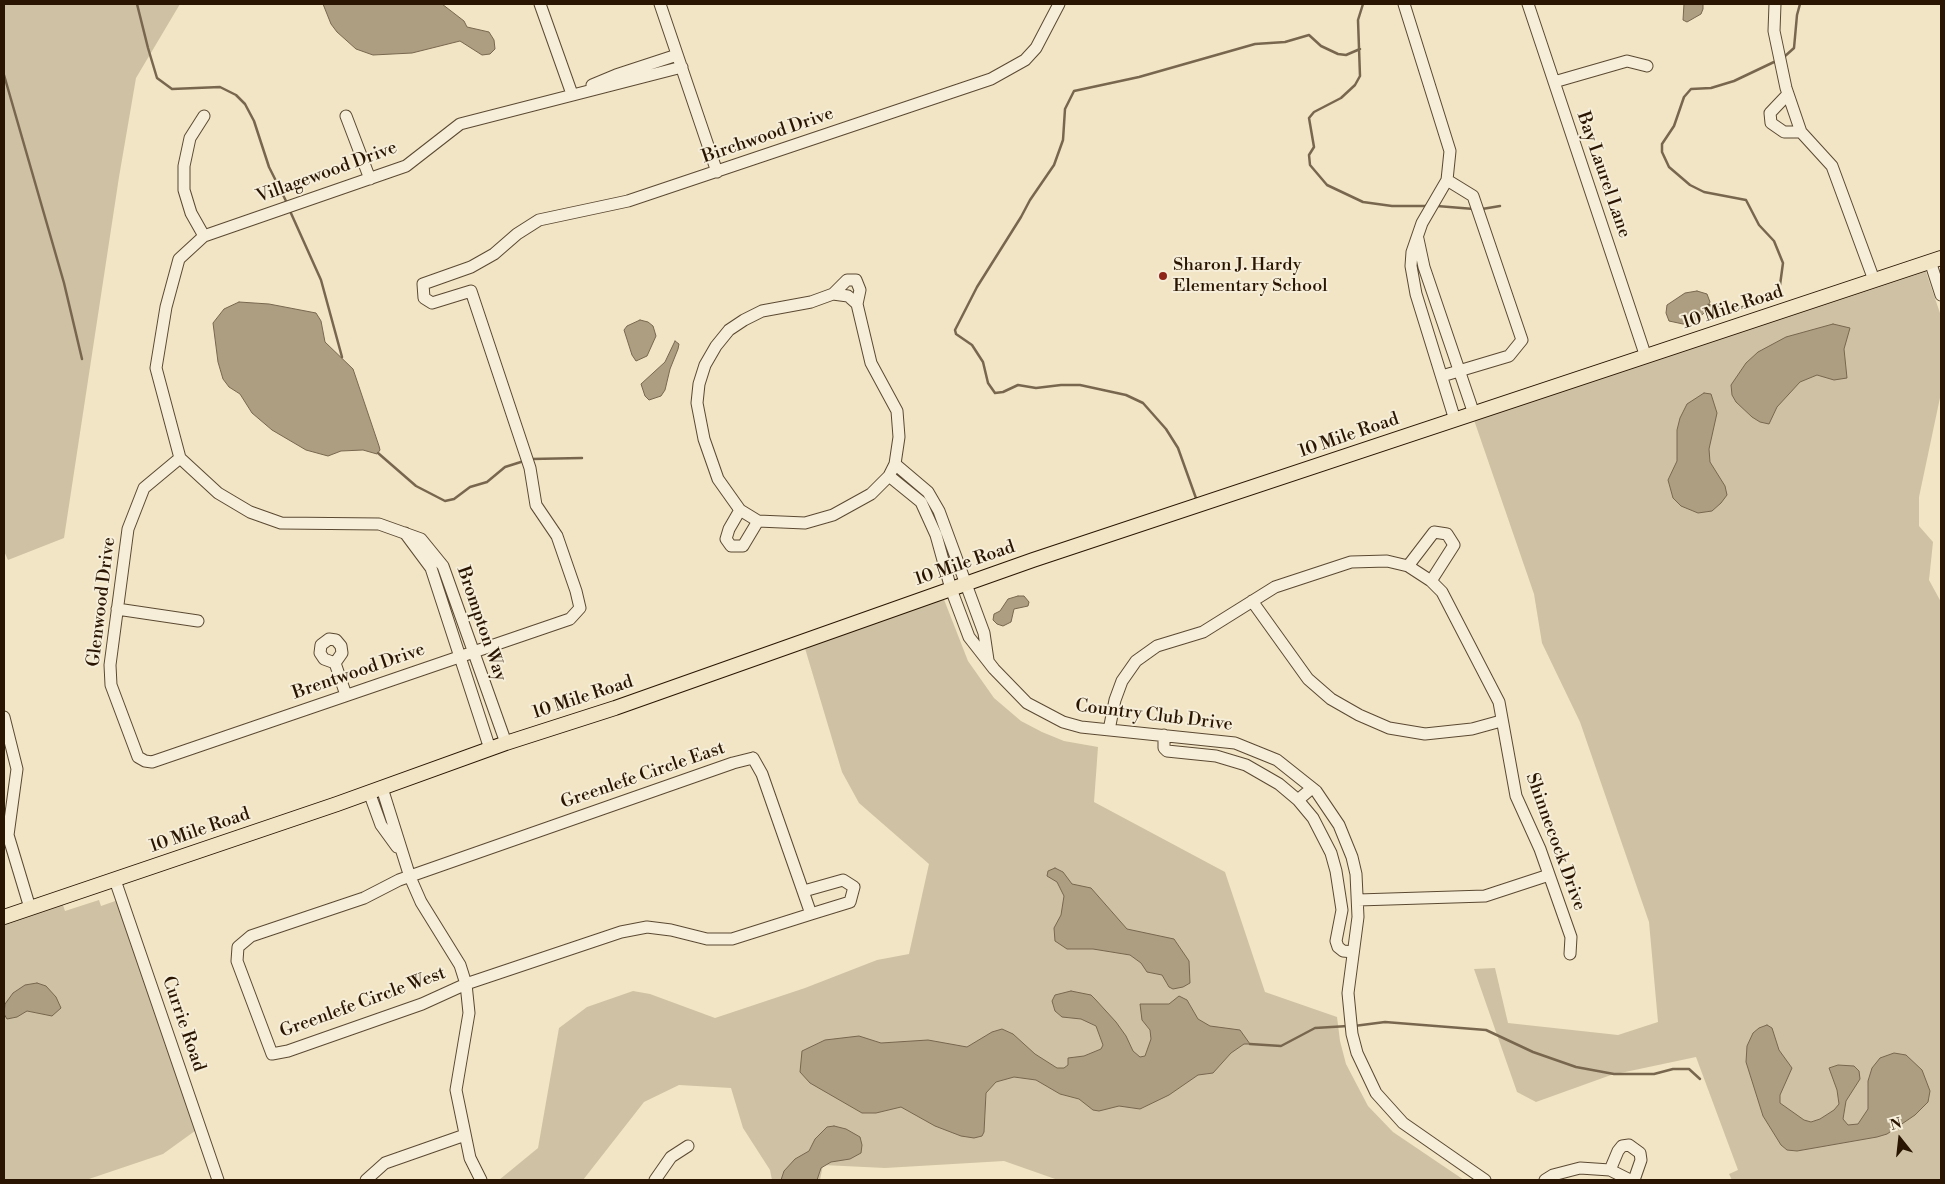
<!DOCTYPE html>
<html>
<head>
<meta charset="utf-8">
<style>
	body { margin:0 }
	#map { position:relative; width:1945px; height:1184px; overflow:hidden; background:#f1e5c5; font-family:"Libre Bodoni",serif }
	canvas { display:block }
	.frame { position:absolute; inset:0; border:5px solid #291501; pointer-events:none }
	.north { position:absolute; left:1875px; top:1114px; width:50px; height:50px; -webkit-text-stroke:4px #f6eed9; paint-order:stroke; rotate:344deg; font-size:14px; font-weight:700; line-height:20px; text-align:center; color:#291501 }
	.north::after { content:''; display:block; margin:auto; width:18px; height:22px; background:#291501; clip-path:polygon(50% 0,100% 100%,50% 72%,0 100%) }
</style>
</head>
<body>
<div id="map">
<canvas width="1945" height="1184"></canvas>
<div class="frame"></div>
<div class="north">N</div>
</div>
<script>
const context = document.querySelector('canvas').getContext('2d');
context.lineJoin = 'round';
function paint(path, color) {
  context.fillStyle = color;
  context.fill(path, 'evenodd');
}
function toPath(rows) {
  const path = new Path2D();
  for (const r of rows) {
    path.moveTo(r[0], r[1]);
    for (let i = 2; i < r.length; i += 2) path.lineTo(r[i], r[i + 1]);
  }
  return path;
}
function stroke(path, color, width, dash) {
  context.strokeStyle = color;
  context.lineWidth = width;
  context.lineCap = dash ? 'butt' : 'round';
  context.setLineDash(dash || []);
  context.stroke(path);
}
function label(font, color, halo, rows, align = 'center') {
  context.font = font + ' "Libre Bodoni",serif';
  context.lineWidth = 4;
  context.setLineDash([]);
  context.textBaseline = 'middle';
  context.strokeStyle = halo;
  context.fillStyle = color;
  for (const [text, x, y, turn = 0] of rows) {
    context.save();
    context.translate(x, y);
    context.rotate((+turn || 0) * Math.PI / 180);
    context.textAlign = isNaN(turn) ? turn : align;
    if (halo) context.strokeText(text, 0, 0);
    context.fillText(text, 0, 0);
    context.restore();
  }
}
paint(toPath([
	[4,4,180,4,136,78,119,177,64,538,8,560,4,551],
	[1925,269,1941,316,1941,393,1919,497,1919,526,1933,542,1929,580,1941,602,1941,1180,1732,1180,1729,1174,1738,1170,1696,1057,1611,1075,1536,1102,1517,1092,1474,969,1495,968,1508,1023,1618,1035,1658,1022,1649,922,1580,722,1542,643,1534,594,1474,420],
	[943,597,968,661,994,698,1021,721,1042,732,1064,741,1098,747,1094,802,1225,872,1265,992,1337,1017,1340,1041,1346,1064,1368,1106,1393,1132,1464,1180,1058,1180,1004,1161,885,1168,823,1165,820,1180,772,1180,770,1170,743,1128,731,1088,679,1085,644,1102,583,1180,499,1180,538,1148,559,1028,587,1007,633,991,650,994,715,1018,805,988,877,960,909,954,929,864,859,803,842,772,804,645],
	[121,899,199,1128,163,1154,86,1180,4,1180,4,922,62,902,65,911,99,900,101,906]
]), '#cfc2a4');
const water = toPath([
	[323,4,442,4,464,21,467,27,489,32,494,40,495,49,490,54,482,55,460,41,412,53,373,55,356,49,337,32,331,24,323,4],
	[1684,4,1703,4,1703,9,1701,14,1687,22,1683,20,1684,4],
	[1697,291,1707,294,1710,302,1704,313,1695,321,1683,324,1669,321,1666,313,1667,305,1685,293,1697,291],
	[239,302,269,304,316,313,321,321,325,342,353,369,379,446,380,450,377,454,363,450,341,451,328,456,306,450,272,430,252,413,240,394,229,387,223,379,218,362,213,323,224,309,239,302],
	[640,320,648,322,653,326,656,336,647,356,636,361,632,355,624,330,627,326,640,320],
	[1833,324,1850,328,1844,349,1847,378,1834,380,1817,375,1800,382,1777,407,1769,424,1760,422,1752,417,1736,402,1732,395,1731,385,1746,363,1758,352,1786,337,1833,324],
	[675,341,679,344,678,349,670,369,665,390,661,396,649,400,645,396,641,384,665,362,675,341],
	[1704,393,1711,394,1717,413,1709,449,1710,462,1725,486,1727,495,1721,503,1712,511,1698,513,1681,506,1673,498,1668,480,1677,461,1677,430,1680,418,1687,404,1704,393],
	[1018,596,1024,596,1029,602,1028,606,1014,609,1011,622,1003,626,997,624,993,620,994,614,1000,611,1008,599,1018,596],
	[1055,868,1063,872,1072,884,1091,888,1127,929,1174,939,1189,961,1190,983,1183,987,1173,989,1169,987,1162,975,1147,972,1141,963,1130,955,1093,949,1067,949,1055,941,1054,928,1061,915,1064,896,1057,882,1047,876,1048,871,1055,868],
	[37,983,46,986,56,997,61,1008,52,1016,27,1011,17,1017,7,1019,4,1014,5,1004,13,993,25,985,37,983],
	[1071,991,1091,995,1095,999,1116,1022,1126,1036,1133,1051,1140,1057,1145,1056,1151,1039,1150,1030,1142,1020,1140,1004,1169,1004,1179,996,1187,1000,1198,1019,1210,1026,1240,1030,1250,1044,1244,1044,1231,1053,1213,1073,1198,1075,1169,1095,1140,1109,1119,1106,1099,1111,1093,1110,1079,1099,1060,1094,1036,1080,1014,1077,996,1082,986,1093,984,1132,982,1136,974,1138,961,1136,935,1126,901,1107,876,1113,862,1113,810,1083,800,1072,802,1051,825,1040,859,1036,881,1043,928,1040,967,1047,992,1032,1002,1029,1013,1034,1035,1054,1057,1068,1064,1068,1068,1065,1068,1058,1084,1056,1101,1049,1103,1045,1096,1026,1081,1019,1062,1017,1055,1011,1052,1001,1055,995,1071,991],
	[1767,1025,1772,1028,1779,1050,1792,1068,1780,1095,1780,1103,1804,1120,1811,1122,1820,1119,1834,1110,1839,1104,1837,1090,1829,1068,1838,1065,1854,1066,1859,1071,1860,1079,1846,1101,1843,1119,1848,1125,1858,1124,1868,1109,1868,1081,1872,1068,1880,1058,1894,1053,1906,1055,1922,1070,1930,1091,1928,1102,1915,1115,1887,1134,1877,1137,1797,1151,1787,1150,1781,1145,1763,1116,1746,1062,1747,1046,1753,1033,1759,1028,1767,1025],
	[834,1126,846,1129,860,1137,862,1145,861,1153,850,1159,831,1162,821,1168,817,1180,781,1180,784,1171,795,1159,809,1151,815,1139,827,1127,834,1126]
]);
paint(water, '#ad9e82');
stroke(water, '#78674e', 1);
stroke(toPath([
	[137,4,148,48,157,78,172,89,220,87,236,95,245,104,254,121,269,167,287,203],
	[1363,4,1358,20,1360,76,1355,85,1341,98,1314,112,1309,118,1314,147,1309,155,1310,165,1327,185,1363,202,1392,206,1429,206],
	[1784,57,1794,48,1797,15,1800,4],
	[4,75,64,283,82,359],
	[1437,206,1474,209],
	[1482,209,1500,206],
	[290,211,321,280,342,357],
	[1708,305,1736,309,1764,301,1776,292,1780,285,1783,263,1774,241,1759,225,1746,200,1704,192,1690,185,1669,167,1662,152,1662,144,1674,126,1684,97,1691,89,1711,88,1734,81,1774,62],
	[378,453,416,486,445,501,454,499,470,487,487,482,505,467,524,461],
	[531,459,582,458],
	[1197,501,1178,448,1166,429,1143,403,1126,395,1080,385,1061,385,1036,388,1018,385,1003,392,995,393,988,383,983,362,972,345,956,334,955,330,977,287,1021,217,1030,200,1054,165,1063,140,1065,109,1074,91,1139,77,1255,44,1285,42,1309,35,1321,46,1338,54,1346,55,1360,49],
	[1354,1026,1385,1022,1486,1030,1533,1052,1576,1067,1614,1074,1654,1074,1673,1069,1689,1069,1700,1079],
	[1250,1044,1281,1046,1315,1028,1348,1026]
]), '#78674e', 2.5);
const minor = toPath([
	[540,4,572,94],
	[660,4,717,172],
	[1404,4,1450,151,1447,180,1422,223,1412,252,1411,266,1416,294,1455,420],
	[1528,4,1646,357],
	[1775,4,1774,31,1786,88,1801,132,1832,166,1874,280],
	[1554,82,1627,61,1647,66],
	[592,85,616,75,677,55],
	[1788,94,1770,113,1771,123,1784,132,1801,132],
	[204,116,190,138,184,166,184,190,191,213,204,236],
	[346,116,370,179],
	[1418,239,1424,267,1474,414],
	[1930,261,1941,295],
	[833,294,848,296,857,304,871,363,897,411,899,437,895,464,889,476,871,494,833,515,805,523,758,521,740,510,718,479,704,439,697,403,699,384,705,365,716,346,729,330,744,320,762,311,811,302,833,294],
	[833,294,847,280,856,280,860,290,857,304],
	[1442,376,1509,356,1522,340,1473,196,1447,180],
	[180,458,144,488,128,529,110,665,111,685,138,757,145,761,152,762,570,619,580,608,576,591,557,536,536,505,530,468,471,291,432,303,424,298,423,284,471,267,494,254,517,234,539,220,628,201,991,79,1025,60,1036,48,1059,4],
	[895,464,928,492,939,511,984,633,988,660],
	[889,476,921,502,936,535,951,589,969,637,994,669,1027,703,1063,722,1081,727,1235,743,1277,760,1316,791,1339,825,1352,857,1356,874,1358,917,1348,993,1352,1034,1357,1053,1376,1093,1403,1123,1485,1180],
	[740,510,729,529,726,539,731,546,743,546,758,521],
	[405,533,431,568,490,749],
	[1408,566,1434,532,1447,534,1454,545,1431,581],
	[1252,601,1308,679,1331,699,1359,715,1389,728,1425,734,1472,729,1501,721],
	[117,609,198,621],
	[329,639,336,640,341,646,342,653,335,663,324,659,320,653,321,645,329,639],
	[335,663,346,695],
	[4,717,17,769,8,835,30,908],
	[1109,730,1115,700,1122,681,1136,661,1157,646,1203,632,1275,587,1351,562,1387,561,1408,566,1431,581,1442,592,1499,702,1516,796,1540,849,1571,937,1570,954],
	[1164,735,1164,748,1167,751,1216,756,1246,765,1279,784,1298,800,1312,788],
	[506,743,443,566,421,539,379,524,281,523,250,512,218,493,180,458,156,368,166,307,179,259,204,236,406,166,460,124,682,67],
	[753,758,762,774,811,914,732,939,707,939,671,930,647,927,621,932,466,984,422,1004,288,1051,272,1054,237,961,238,947,251,936,364,898,399,880,733,763,753,758],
	[382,788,410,877,421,902,460,965,466,984,469,1013,456,1090,470,1158,481,1180],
	[369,792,381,825,397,847],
	[1298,800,1313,818,1331,853,1336,871,1342,910,1336,941,1338,947,1343,951,1353,952],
	[115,880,218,1180],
	[804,891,843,880,854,887,850,902,811,914],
	[1358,900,1485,896,1549,875],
	[1610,1170,1618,1151,1622,1146,1629,1145,1640,1153,1641,1160,1634,1180],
	[366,1180,385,1163,465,1135],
	[655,1180,671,1157,688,1146],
	[1545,1180,1553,1175,1580,1168,1610,1170,1630,1180]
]);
const major = toPath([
	[4,917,337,804,506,743,615,708,1033,560,1941,258]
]);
stroke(minor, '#5b4932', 13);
stroke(major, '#291501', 16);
stroke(minor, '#f6eed9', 11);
stroke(major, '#f1e5c5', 14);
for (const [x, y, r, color] of [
	[1163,276,5,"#8f2418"]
]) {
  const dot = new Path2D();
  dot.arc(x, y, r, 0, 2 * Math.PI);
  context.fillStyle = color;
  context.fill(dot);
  stroke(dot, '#f6eed9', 2);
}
label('18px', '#291501', '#f6eed9', [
	["Birchwood Drive",768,136,-19],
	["Villagewood Drive",327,173,-20],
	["Bay Laurel Lane",1603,175,71],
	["10 Mile Road",1733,308,-18],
	["10 Mile Road",1349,436,-19],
	["10 Mile Road",965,564,-19],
	["Glenwood Drive",102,602,-83],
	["Brompton Way",481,624,71],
	["Brentwood Drive",359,672,-19],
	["10 Mile Road",583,698,-18],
	["Country Club Drive",1154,716,7],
	["Greenlefe Circle East",643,776,-19],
	["10 Mile Road",200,831,-19],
	["Shinnecock Drive",1555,842,70],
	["Greenlefe Circle West",363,1003,-20],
	["Currie Road",183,1024,71]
]);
label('18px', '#291501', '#f6eed9', [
	["Sharon J. Hardy",1173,266],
	["Elementary School",1173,287]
], 'left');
</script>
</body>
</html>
